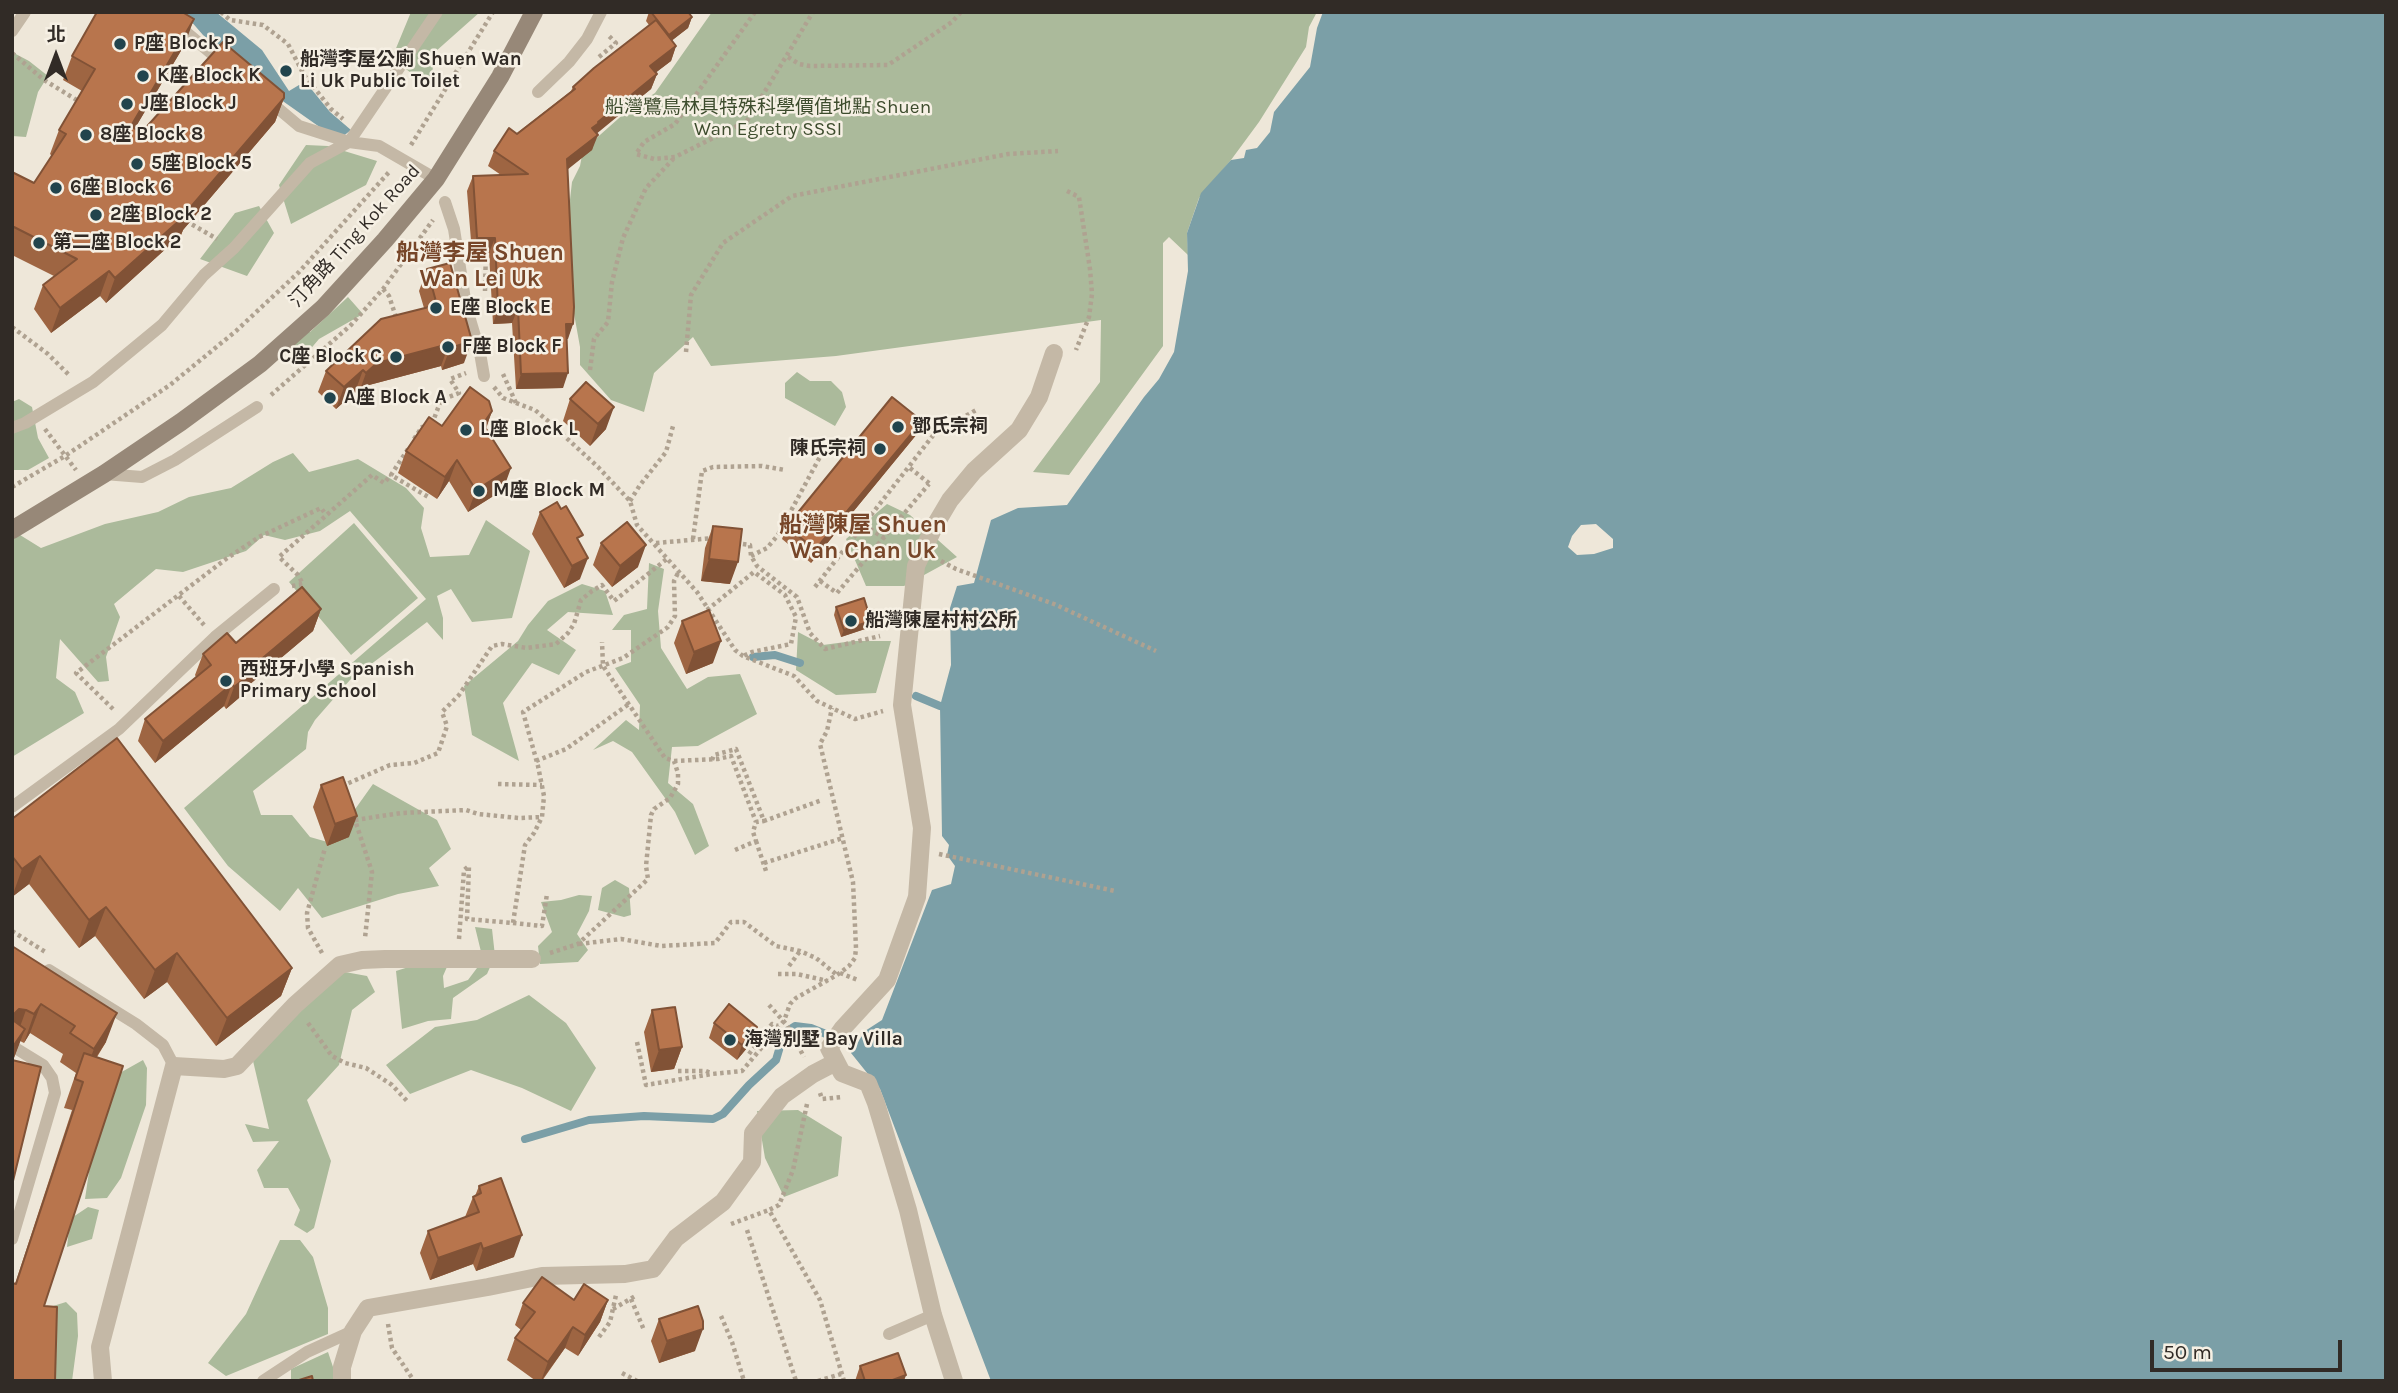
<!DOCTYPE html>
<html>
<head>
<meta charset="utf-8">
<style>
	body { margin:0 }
	#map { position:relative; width:2398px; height:1393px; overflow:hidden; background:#eee7d9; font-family:Karla,"Noto Sans TC",sans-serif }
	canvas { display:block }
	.frame { position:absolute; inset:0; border:14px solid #312b26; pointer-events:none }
	.north { position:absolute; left:21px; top:21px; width:70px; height:70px; -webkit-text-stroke:5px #f6f0e4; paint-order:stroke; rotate:0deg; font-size:19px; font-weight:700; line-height:28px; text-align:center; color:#312b26 }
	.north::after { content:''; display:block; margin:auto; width:24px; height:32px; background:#312b26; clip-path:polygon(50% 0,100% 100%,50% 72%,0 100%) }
	.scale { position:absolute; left:2150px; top:1340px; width:192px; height:32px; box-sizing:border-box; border:4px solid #312b26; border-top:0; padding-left:9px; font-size:21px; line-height:24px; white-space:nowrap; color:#312b26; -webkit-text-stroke:5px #f6f0e4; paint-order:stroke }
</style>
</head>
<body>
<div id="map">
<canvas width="2398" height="1393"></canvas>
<div class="frame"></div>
<div class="north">北</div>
<div class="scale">50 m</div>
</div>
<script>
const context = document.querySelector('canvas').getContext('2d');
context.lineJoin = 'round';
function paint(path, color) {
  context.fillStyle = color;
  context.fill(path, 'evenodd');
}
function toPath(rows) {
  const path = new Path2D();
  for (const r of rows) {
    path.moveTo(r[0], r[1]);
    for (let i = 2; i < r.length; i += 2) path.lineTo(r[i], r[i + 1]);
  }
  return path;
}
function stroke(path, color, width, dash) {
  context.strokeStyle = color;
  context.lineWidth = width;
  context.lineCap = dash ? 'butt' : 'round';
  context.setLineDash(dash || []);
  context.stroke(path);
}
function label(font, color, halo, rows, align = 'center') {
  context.font = font + ' Karla,"Noto Sans TC",sans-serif';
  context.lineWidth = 5;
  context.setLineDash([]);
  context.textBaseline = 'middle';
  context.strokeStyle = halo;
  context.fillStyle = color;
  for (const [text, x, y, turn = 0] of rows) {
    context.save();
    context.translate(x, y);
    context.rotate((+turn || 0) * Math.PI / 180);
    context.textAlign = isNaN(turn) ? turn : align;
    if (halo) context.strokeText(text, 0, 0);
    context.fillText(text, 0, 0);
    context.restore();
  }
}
paint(toPath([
	[411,12,480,12,435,52,430,88,392,58],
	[712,12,1317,12,1309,27,1306,47,1259,122,1231,160,1199,198,1187,233,1188,255,1169,237,1163,243,1163,346,1069,475,1033,472,1100,382,1101,320,836,356,711,366,693,337,654,373,644,412,611,400,580,365,580,347,573,308,568,217,572,182,580,166,583,150,627,111,655,93],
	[12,52,29,61,48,76,38,92,26,137,12,136],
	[306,145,328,146,377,161,366,185,291,224,279,185],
	[259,206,274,233,247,276,200,259,235,213],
	[348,297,363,314,319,339,297,365,282,338,294,327,310,332],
	[797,372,810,381,831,381,842,392,846,407,835,426,785,398,785,383],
	[19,399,32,407,38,438,49,458,28,470,12,470,12,402],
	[293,453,309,472,358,459,406,488,424,508,421,528,430,557,469,555,486,520,530,551,512,618,472,622,451,589,437,596,443,618,443,640,427,622,350,680,315,720,308,732,306,749,253,791,261,815,292,815,310,837,331,843,373,784,437,820,451,849,429,868,439,886,398,894,322,918,298,888,280,911,228,866,184,808,426,599,350,511,320,531,285,540,264,535,246,551,183,572,156,569,114,604,120,617,106,657,109,681,98,682,60,639,56,678,75,692,84,713,12,757,12,530,41,548,105,524,158,512,189,497,231,488,273,462],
	[887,504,910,515,957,557,904,586,866,586,846,539],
	[354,523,418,598,351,655,289,582],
	[649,563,664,569,658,611,661,648,687,689,708,677,740,674,757,714,698,746,672,747,668,783,693,804,709,846,695,855,675,812,632,752,613,741,593,750,626,720,639,730,640,705,615,668,631,662,631,630,612,630,624,615,647,609],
	[582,584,605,591,613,615,568,612,547,630,576,650,559,675,532,663,503,703,519,761,472,735,464,686,518,641,528,625,548,601],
	[798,632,823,645,853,641,891,641,876,693,836,695,796,670],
	[615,880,629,888,631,915,624,917,598,910,602,888],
	[579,895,592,896,589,911,577,934,588,950,578,962,540,964,538,946,552,932,541,902,561,900],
	[475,927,492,929,495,956,487,974,453,998,451,1019,428,1021,402,1029,396,971,437,958,450,960,443,976,444,988,468,980,483,960],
	[334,970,367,976,375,992,352,1010,339,1065,307,1100,331,1161,314,1228,307,1233,294,1225,300,1210,288,1188,264,1188,257,1170,279,1141,253,1142,245,1124,269,1129,250,1048],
	[529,995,566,1023,596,1068,571,1111,522,1088,471,1070,410,1094,386,1065,435,1027,477,1020],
	[143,1060,147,1068,146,1105,121,1178,107,1198,85,1199,102,1083],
	[798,1110,842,1137,838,1176,784,1197,765,1158,757,1111],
	[88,1207,99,1210,92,1239,67,1247,70,1219],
	[280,1240,300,1240,313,1257,328,1308,328,1334,226,1376,208,1363,246,1314],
	[66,1302,77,1313,78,1336,72,1381,52,1381,50,1307],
	[328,1352,334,1370,333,1381,291,1381,291,1369]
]), '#abba9b');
paint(toPath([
	[183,12,216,12,262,50,289,91,299,85,308,85,330,112,351,130,342,137,321,128,277,97,203,35],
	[1323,12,2386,12,2386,1381,991,1381,880,1089,851,1053,865,1031,882,1020,932,890,951,884,955,866,947,855,949,845,942,836,940,706,951,665,950,608,957,586,974,583,991,520,1018,508,1067,505,1144,397,1159,379,1174,352,1188,271,1187,233,1201,193,1231,160,1244,158,1246,150,1257,148,1270,132,1274,112,1310,67,1317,28],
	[1596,524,1613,539,1613,548,1594,554,1577,555,1568,547,1572,536,1581,525]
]), '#7b9fa7');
stroke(toPath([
	[753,657,775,655,800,663],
	[916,696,940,706],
	[525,1139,589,1120,644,1116,713,1119,723,1114,749,1085,776,1060,784,1033,795,1026,811,1028,856,1046]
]), '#7b9fa7', 8);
stroke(toPath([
	[221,12,230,20,263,25,288,44,304,75,331,109,343,119],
	[755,12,675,124,644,142,636,154,654,159,675,157,747,121,813,12],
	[12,53,44,80,80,102],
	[599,57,616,43,608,35],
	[788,57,799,64,810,66,888,65,952,22,961,12],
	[411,145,493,12],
	[1067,191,1079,197,1090,269,1092,294,1089,317,1076,350],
	[186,221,217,239],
	[383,289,389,296,397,320],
	[485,291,486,248],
	[12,327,48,354,69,375],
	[686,352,691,295,723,243,792,196,1008,154,1058,151],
	[590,370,594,339,608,322,612,282,623,238,646,188,675,157],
	[503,374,516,403],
	[494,387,503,398,535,410,548,421,598,467,630,501,637,525,697,592,735,650,743,656,794,676,817,701,855,719,883,711],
	[271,395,351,325,383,289,433,220],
	[432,424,441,400,459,393,450,379,466,373],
	[45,429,76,470],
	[414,439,422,427,427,428],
	[408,449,391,475,430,498],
	[910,468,930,484],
	[12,487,65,456,170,385,236,331,299,272,390,171],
	[630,501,640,485,666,452,673,426],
	[864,525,884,538],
	[693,539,702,471,713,467,762,466,785,470],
	[656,543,714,538],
	[736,543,750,545,751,556,757,566,797,597,810,633,825,649,880,636],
	[751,556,767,548,778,535,822,453],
	[941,561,956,569,1054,604,1156,651],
	[820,581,837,593,929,484],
	[292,586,303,584,298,575,279,557,372,475,384,483,391,475],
	[815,587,935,433,978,409],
	[179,596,204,625],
	[707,610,754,572,785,595,796,617,791,644,752,652,743,656],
	[113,709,76,673,226,559,259,537,321,508,324,512],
	[712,760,714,755,736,749,764,821,822,800],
	[536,761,566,749,629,704],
	[674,761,718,759,731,756,756,822],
	[498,784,542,785],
	[342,786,390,765,414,763,438,753,447,726,442,712,459,695,492,646,502,644,527,648,556,644,568,633,574,624,581,600,592,591,602,585,614,601,668,558],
	[354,817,372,872,365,938],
	[355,820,401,813,466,810,478,814,519,818,542,817],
	[756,841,767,874],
	[735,850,756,841,753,832,756,822,764,821],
	[939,854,1115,891],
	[764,863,843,838],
	[513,923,542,926,547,894],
	[12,931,47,953],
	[459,939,464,870,469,866,467,919,513,923,525,845,534,833,542,817,544,796,538,766,523,712,586,672,623,658,668,627,675,616,674,581,679,571],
	[579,944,621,939,661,946,715,943,731,922,744,922,776,946,800,951,816,958,837,975],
	[322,953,308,928,307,913,325,848],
	[550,953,578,944,648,879,646,866,651,815,654,809,670,798,678,784,678,773,674,761,665,758,603,666,602,642],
	[789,966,800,951],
	[840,973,858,980],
	[778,974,797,974,828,981],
	[769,1005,787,1025,804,1057],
	[308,1023,332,1056,345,1063,366,1068,392,1085,408,1102],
	[637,1042,646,1085,712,1074,742,1071,784,1021,790,1004,796,998,837,975,849,966,855,958,856,948,853,882,820,744,827,731,832,708],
	[749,1054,772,1024,778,1026],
	[678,1071,706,1071,711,1073],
	[820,1093,822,1099,842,1097],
	[807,1104,793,1170,779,1205,769,1210,820,1300,844,1381],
	[731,1224,769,1210],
	[747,1230,796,1381],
	[631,1299,644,1330],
	[613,1309,637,1295],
	[721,1316,732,1342,744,1381],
	[388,1324,392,1348,414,1381],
	[599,1337,610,1322,616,1295],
	[622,1373,637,1381],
	[818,1381,841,1374]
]), '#afa291', 4.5, [3.5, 3.5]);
stroke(toPath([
	[162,12,224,64],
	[12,31,25,12],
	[538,92,569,62,587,39,601,12],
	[268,100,299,126,349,142,379,146,436,179],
	[445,202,454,229,466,306,480,353,484,376],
	[12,428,25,423,93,382,162,325,204,275,234,248,310,163,349,142,437,12],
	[104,474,142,477,175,460,257,407],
	[12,807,119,729,215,637,274,589],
	[49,970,136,1024,163,1045,174,1066],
	[12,1046,43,1065,52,1078,55,1093,12,1239],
	[889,1334,933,1315],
	[263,1381,307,1352,353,1331]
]), '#c4b8a6', 12);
stroke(toPath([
	[103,1381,100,1347,174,1066,224,1069,237,1066,295,1005,340,965,362,960,385,959,532,959],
	[342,1381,342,1367,353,1331,368,1308,488,1287,542,1276,625,1274,653,1269,676,1238,723,1202,752,1162,753,1133,782,1096,813,1074,836,1062],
	[954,1381,933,1315,908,1210,876,1103,868,1083,842,1073,829,1048,843,1028,887,980,917,897,922,828,902,705,916,566,934,527,950,500,974,471,1019,430,1039,397,1054,353]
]), '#c4b8a6', 18);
stroke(toPath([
	[12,530,104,474,181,422,260,364,323,308,385,240,436,179,500,77,534,12]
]), '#978878', 18);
paint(toPath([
	[649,12,692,12,690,15,692,17,688,28,672,40,676,46,671,61,656,72,657,74,651,89,596,133,592,150,567,169,573,324,567,339,563,388,516,389,512,323,493,324,489,253,472,253,467,191,473,176,501,175,488,166,494,151,571,91,573,87,649,25,646,21],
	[185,44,135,128,141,133,284,98,275,122,183,230,181,235,106,303,100,296,51,333,34,309,43,285,54,276,12,255,12,172,34,183,52,156,50,154,59,130,82,91,63,80,72,56],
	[427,269,464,363,442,370,441,366,369,385,358,395,355,392,336,409,318,392,326,371,424,308,419,291],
	[570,399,606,429,590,446,563,421],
	[492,411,486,429,503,490,468,512,449,481,437,499,398,473,406,451,442,426],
	[917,434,811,563,782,539,787,526],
	[540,512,580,543,580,579,564,588,532,534],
	[713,526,730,584,701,581,705,548],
	[601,543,638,567,612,587,593,565],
	[836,607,868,628,841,637,834,615],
	[321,609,313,631,249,685,246,692,226,709,224,706,155,763,138,741,145,719,196,677,195,675,203,654,236,643],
	[682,621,713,663,686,674,674,643],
	[321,785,349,837,327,846,313,807],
	[12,819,292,968,281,996,216,1046,167,982,144,999,95,936,79,948,29,884,12,897],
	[12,946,106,1042,97,1057,44,1306,15,1284,72,1110,64,1108,76,1073,60,1062,63,1054,30,1033,24,1043,20,1041,13,1060,12,1185],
	[652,1010,682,1047,674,1069,651,1072,644,1032],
	[714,1023,757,1027,752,1042,737,1060,709,1038],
	[479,1186,514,1257,476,1271,473,1264,430,1280,420,1253,428,1231,465,1217,473,1197,475,1196],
	[574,1300,608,1300,600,1322,578,1356,565,1348,542,1381,536,1381,507,1360,515,1338,521,1330,515,1325,523,1303],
	[659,1319,695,1351,659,1363,651,1341],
	[860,1366,904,1381,855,1381]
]), '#9e6542');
paint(toPath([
	[692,17,688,28,665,46,669,35],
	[194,19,185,44,122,150,131,126],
	[676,46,671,61,645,81,650,66],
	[657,74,651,89,595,135,598,135,592,150,562,174,567,159,598,122],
	[284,98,275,122,183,230,181,235,106,303,115,278,189,209],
	[477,238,495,238,489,253,472,253],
	[109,271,100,296,51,333,60,308],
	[518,308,512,323,493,324,498,309],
	[566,324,573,324,568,339,561,339],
	[472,341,464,363,442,370,450,348],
	[449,344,441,366,369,385,358,395,366,373,377,363],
	[363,370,355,392,336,409,344,387],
	[568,373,563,388,516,389,521,374],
	[614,407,606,429,590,446,598,424],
	[492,411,484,433,483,424],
	[922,421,917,434,811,563,815,550],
	[457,460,449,481,437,499,445,477],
	[511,468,503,490,468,512,476,490],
	[646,545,638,567,612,587,620,566],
	[588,558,580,579,564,588,572,566],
	[709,559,738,562,730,584,701,581],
	[321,609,313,631,249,685,246,692,226,709,234,687,252,667],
	[871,621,868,628,841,637,844,630],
	[721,641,713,663,686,674,694,652],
	[232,684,224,706,155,763,163,741],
	[357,816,349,837,327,846,335,824],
	[40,856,29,884,12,897,22,869],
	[106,907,95,936,79,948,89,920],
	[177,953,167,982,144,999,155,970],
	[292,968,281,996,216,1046,227,1018],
	[41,1004,30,1033,24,1043,34,1014],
	[19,1009,26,1010,16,1038,12,1038,15,1013],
	[117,1013,106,1042,83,1077,94,1049],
	[757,1027,752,1042,737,1060,742,1045],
	[25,1029,14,1058,12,1061,12,1048],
	[682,1047,674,1069,651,1072,659,1050],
	[522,1235,514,1257,476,1271,483,1249],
	[481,1243,473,1264,430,1280,438,1258],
	[608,1300,600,1322,578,1356,585,1335],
	[573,1327,565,1348,541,1381,548,1362],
	[703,1329,695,1351,659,1363,667,1341],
	[906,1375,904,1381,890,1381]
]), '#815236');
const building = toPath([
	[97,12,182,12,194,19,131,126,141,133,223,42,284,93,284,98,189,209,190,211,115,278,109,271,60,308,43,285,77,259,14,227,12,230,12,172,34,183,66,134,59,130,95,69,72,56,97,12],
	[651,12,688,12,692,17,669,35,651,12],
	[656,20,676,46,650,66,657,74,598,122,599,123,592,128,598,135,567,159,574,307,573,324,566,324,568,373,521,374,518,308,498,309,495,238,477,238,473,176,528,174,494,151,509,128,517,134,575,89,573,87,594,68,656,20],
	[450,263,472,341,450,348,449,344,377,363,366,373,363,370,344,387,326,371,381,319,437,305,427,269,450,263],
	[586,382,614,407,598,424,570,399,586,382],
	[470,387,489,401,492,411,483,424,511,468,476,490,457,460,445,477,406,451,429,417,442,426,470,387],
	[892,397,922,421,815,550,787,526,892,397],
	[557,502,561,509,566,506,583,535,577,538,588,558,572,566,540,512,557,502],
	[627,522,646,545,620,566,601,543,627,522],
	[713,526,742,529,738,562,709,559,713,526],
	[302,587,321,609,252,667,254,671,234,687,232,684,163,741,145,719,211,665,203,654,227,633,236,643,302,587],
	[864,598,871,621,844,630,836,607,864,598],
	[709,610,721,641,694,652,682,621,709,610],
	[117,738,292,968,227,1018,177,953,155,970,106,907,89,920,40,856,22,869,12,856,12,819,117,738],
	[343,777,357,816,335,824,321,785,343,777],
	[12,946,117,1013,94,1049,70,1033,75,1026,41,1004,34,1014,26,1010,19,1009,15,1013,14,1021,25,1029,12,1048,12,946],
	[729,1004,757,1027,742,1045,714,1023,729,1004],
	[675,1007,682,1047,659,1050,652,1010,675,1007],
	[84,1053,123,1066,44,1306,57,1307,55,1381,12,1381,12,1283,16,1284,83,1082,75,1079,84,1053],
	[12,1060,41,1067,12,1185,12,1060],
	[501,1178,522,1235,483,1249,481,1243,438,1258,428,1231,479,1212,473,1197,481,1193,479,1186,501,1178],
	[542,1277,574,1300,584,1284,608,1300,585,1335,573,1327,548,1362,515,1338,535,1312,523,1303,542,1277],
	[698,1306,703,1321,703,1329,667,1341,659,1319,698,1306],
	[898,1353,906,1375,890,1381,865,1381,860,1366,898,1353],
	[312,1376,313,1381,296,1381,312,1376]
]);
paint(building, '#b8754d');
stroke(building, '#815236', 2);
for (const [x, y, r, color] of [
	[120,44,7,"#21444d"],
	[286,71,7,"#21444d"],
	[143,76,7,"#21444d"],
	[127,104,7,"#21444d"],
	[86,135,7,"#21444d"],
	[137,164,7,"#21444d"],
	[56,188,7,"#21444d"],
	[96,215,7,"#21444d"],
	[39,243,7,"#21444d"],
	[436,308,7,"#21444d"],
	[448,347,7,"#21444d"],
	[396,357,7,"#21444d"],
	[330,398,7,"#21444d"],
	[898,427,7,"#21444d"],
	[466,430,7,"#21444d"],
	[880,449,7,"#21444d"],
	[479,491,7,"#21444d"],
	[851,621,7,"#21444d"],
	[226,681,7,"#21444d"],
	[730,1040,7,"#21444d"]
]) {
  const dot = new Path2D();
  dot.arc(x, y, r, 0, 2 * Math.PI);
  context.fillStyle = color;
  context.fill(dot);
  stroke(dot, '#f6f0e4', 2.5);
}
label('bold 19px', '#312b26', '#f6f0e4', [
	["P座 Block P",134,44],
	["船灣李屋公廁 Shuen Wan",300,60],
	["Li Uk Public Toilet",300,82],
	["K座 Block K",157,76],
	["J座 Block J",141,104],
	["8座 Block 8",100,135],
	["5座 Block 5",151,164],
	["6座 Block 6",70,188],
	["2座 Block 2",110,215],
	["第二座 Block 2",53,243],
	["E座 Block E",450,308],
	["F座 Block F",462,347],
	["C座 Block C",382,357,"right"],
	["A座 Block A",344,398],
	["鄧氏宗祠",912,427],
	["L座 Block L",480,430],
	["陳氏宗祠",866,449,"right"],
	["M座 Block M",493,491],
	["船灣陳屋村村公所",865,621],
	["西班牙小學 Spanish",240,670],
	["Primary School",240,692],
	["海灣別墅 Bay Villa",744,1040]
], 'left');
label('19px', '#3d4c2d', '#f6f0e4', [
	["船灣鷺鳥林具特殊科學價值地點 Shuen",768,108],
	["Wan Egretry SSSI",768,130]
]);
label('19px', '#312b26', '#f6f0e4', [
	["汀角路 Ting Kok Road",355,236,-48]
]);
label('bold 23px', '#774629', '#f6f0e4', [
	["船灣李屋 Shuen",480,253],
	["Wan Lei Uk",480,279],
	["船灣陳屋 Shuen",863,525],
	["Wan Chan Uk",863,551]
]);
</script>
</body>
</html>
